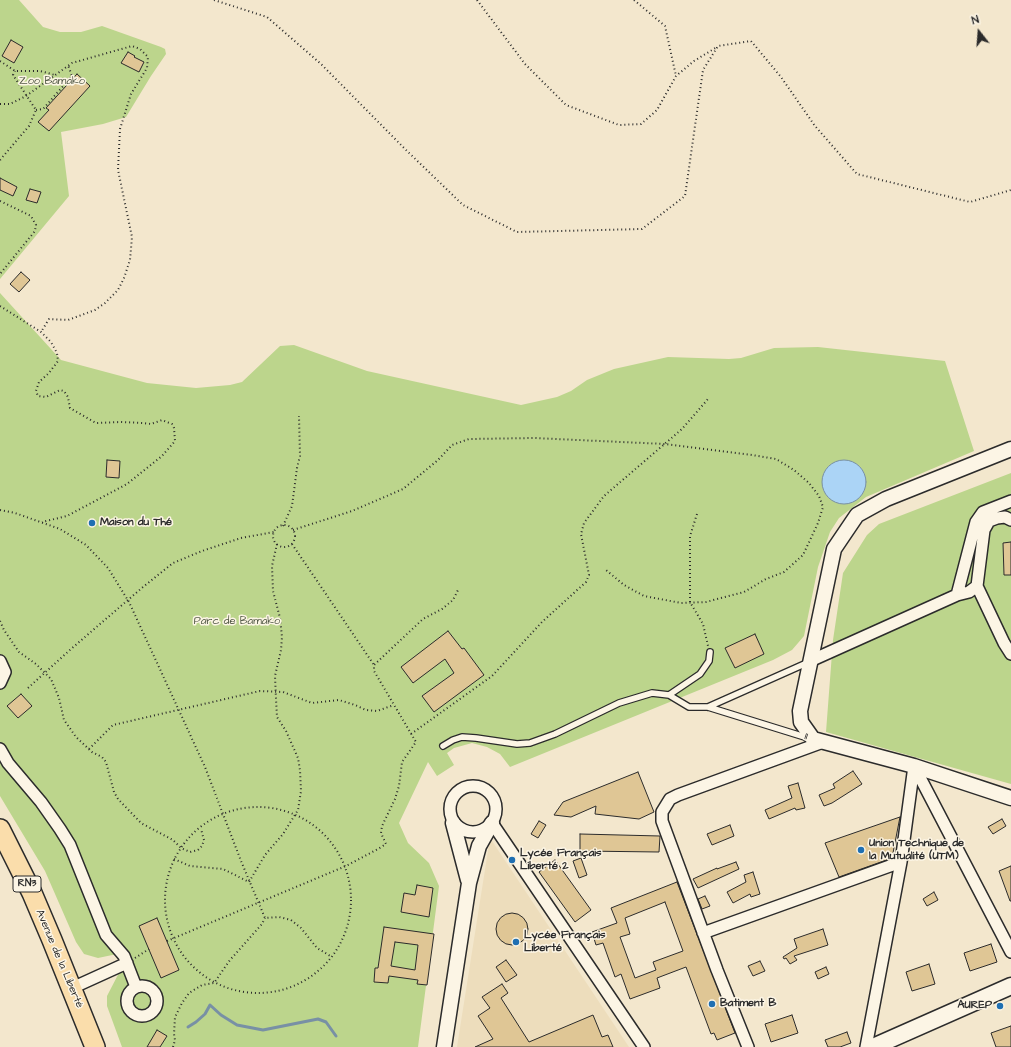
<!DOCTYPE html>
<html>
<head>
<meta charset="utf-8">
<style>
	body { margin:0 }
	#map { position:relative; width:1011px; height:1047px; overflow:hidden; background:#f3e7cd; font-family:"Architects Daughter",sans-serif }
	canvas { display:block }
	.north { position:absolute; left:959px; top:12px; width:40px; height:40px; -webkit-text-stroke:3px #fcf5e5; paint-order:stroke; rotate:343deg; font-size:11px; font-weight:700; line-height:16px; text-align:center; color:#2b2b2b }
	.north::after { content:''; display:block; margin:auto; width:14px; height:18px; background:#2b2b2b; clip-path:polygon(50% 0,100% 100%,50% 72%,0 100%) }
</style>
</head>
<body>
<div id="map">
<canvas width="1011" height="1047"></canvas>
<div class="north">N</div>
</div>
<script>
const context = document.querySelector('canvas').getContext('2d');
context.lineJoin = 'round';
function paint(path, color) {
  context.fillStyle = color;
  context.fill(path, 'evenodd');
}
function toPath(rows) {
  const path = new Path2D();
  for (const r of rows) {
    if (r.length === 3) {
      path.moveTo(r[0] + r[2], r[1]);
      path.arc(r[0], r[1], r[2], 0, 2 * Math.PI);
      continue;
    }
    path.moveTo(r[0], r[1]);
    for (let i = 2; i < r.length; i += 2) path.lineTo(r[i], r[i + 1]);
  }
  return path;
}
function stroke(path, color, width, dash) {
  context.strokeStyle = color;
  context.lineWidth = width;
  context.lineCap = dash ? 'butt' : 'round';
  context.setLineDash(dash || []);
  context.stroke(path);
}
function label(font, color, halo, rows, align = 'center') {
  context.font = font + ' "Architects Daughter",sans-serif';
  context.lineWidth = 3;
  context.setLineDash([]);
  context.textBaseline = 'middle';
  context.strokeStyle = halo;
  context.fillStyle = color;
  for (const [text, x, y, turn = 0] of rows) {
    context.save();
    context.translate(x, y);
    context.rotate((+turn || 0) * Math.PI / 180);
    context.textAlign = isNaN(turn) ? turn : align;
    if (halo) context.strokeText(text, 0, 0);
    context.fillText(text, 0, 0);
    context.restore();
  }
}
paint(toPath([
	[490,838,629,1047,457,1047]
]), '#edddbc');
paint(toPath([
	[0,0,19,0,43,27,60,32,81,32,102,26,161,47,165,49,166,54,151,76,126,117,103,124,61,132,69,196,0,279],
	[0,293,61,360,147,383,196,388,230,385,242,382,280,346,294,345,367,371,521,405,557,397,571,391,587,380,614,369,668,357,729,359,741,358,774,348,818,347,945,361,974,451,866,497,839,518,830,532,818,567,804,636,792,650,773,660,510,767,500,754,487,747,472,743,454,748,447,753,454,765,437,776,428,762,399,823,408,843,429,863,439,886,418,1047,122,1047,107,1006,107,996,122,967,117,954,98,958,84,954,76,942,45,871,0,796],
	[1011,473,1011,784,826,732,833,640,843,573,867,535,879,524]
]), '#bcd58c');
const water = toPath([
	[844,482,22]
]);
paint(water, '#abd4f6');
stroke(water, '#7890a5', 1);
stroke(toPath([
	[188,1027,196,1022,205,1014,210,1005,221,1015,237,1025,263,1030,318,1019,326,1022,336,1036]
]), '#7890a5', 3);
const building = toPath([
	[11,40,23,47,14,63,2,56,11,40],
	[128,52,135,56,134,57,144,62,139,72,121,63,128,52],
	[77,74,90,86,49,131,38,122,49,110,46,108,77,74],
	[0,178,17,187,13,196,0,190,0,178],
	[30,189,41,192,37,203,26,200,30,189],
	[21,272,30,280,19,292,10,284,21,272],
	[107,460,120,461,119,478,106,477,107,460],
	[1011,542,1011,575,1004,575,1003,543,1011,542],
	[448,631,462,649,464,648,484,675,434,712,422,696,454,673,445,659,413,683,401,667,448,631],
	[755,634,764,654,735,668,725,648,755,634],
	[21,694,32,706,18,718,7,706,21,694],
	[853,771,862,784,832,803,824,806,819,795,835,788,833,784,853,771],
	[638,772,654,812,639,819,595,814,596,806,571,817,554,815,563,802,638,772],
	[798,783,805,808,796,810,795,808,769,819,765,810,792,798,788,786,798,783],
	[900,817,892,858,839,877,825,843,900,817],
	[1002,819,1006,826,993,834,988,827,1002,819],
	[539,821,546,825,538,838,531,834,539,821],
	[730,825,734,836,712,845,707,834,730,825],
	[580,834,660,836,659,852,580,851,580,834],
	[581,858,587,875,579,878,573,861,581,858],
	[555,860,591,910,575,922,539,872,555,860],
	[736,862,739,869,698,888,693,879,717,868,717,869,736,862],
	[1011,866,1011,901,1010,901,999,871,1011,866],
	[753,872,760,894,751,897,750,894,733,903,727,892,746,882,744,875,753,872],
	[677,882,735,1033,717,1040,714,1033,711,1034,686,967,657,978,660,988,630,999,621,974,615,977,603,943,596,945,592,932,617,923,611,908,677,882],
	[665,902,683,951,653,962,656,970,635,978,620,937,630,934,625,918,665,902],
	[417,885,433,888,429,917,401,912,404,893,415,895,417,885],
	[934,892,938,900,927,906,923,899,934,892],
	[705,896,710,906,702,909,698,899,705,896],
	[512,929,16],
	[157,918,179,970,161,978,139,926,157,918],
	[384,927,434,934,427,985,417,984,418,980,389,976,388,983,374,982,375,968,378,968,384,927],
	[395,942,418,945,415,970,391,966,395,942],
	[823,929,828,945,794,956,797,960,790,964,786,958,784,959,783,957,797,948,794,939,823,929],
	[991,944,997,962,970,971,964,953,991,944],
	[506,960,517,975,506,982,496,967,506,960],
	[760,961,765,971,753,976,748,966,760,961],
	[929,964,935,984,912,991,906,972,929,964],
	[826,967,829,974,818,979,815,972,826,967],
	[502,984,508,993,501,998,529,1042,593,1015,602,1037,608,1035,613,1047,475,1047,493,1039,478,1016,490,1008,482,997,502,984],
	[792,1015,798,1033,771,1042,765,1024,792,1015],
	[1011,1026,1011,1047,996,1047,991,1033,1011,1026],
	[157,1030,167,1036,160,1047,147,1047,157,1030],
	[847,1032,851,1043,840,1047,828,1047,825,1040,847,1032]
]);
paint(building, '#dfc695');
stroke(building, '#2b2b2b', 1);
const service = toPath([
	[669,695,700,674,709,661,710,652],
	[708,707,809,662],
	[443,746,453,740,462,737,476,738,517,744,530,743,555,734,619,703,652,693,669,695,689,707,708,707,808,738]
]);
const minor = toPath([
	[977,586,1004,643,1011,654],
	[957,595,976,522,983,512,1011,501],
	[0,661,5,672,0,683],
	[810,661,957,595,969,592,977,586,984,530,989,521,997,518,1005,517,1011,520],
	[0,749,8,763,41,802,60,829,70,845,106,935,124,956,136,987],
	[914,766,1011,952],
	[473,809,23],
	[492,823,644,1047],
	[703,933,901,862],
	[142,1001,15],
	[72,988,127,963],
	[748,1047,717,970,662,821,662,812,670,799,678,795,823,742],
	[866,1047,901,862,914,766]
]);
const tertiary = toPath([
	[1011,449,886,499,857,515,834,549,800,711,801,722,813,739,914,766,1011,798],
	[453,823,468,880],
	[444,1047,469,883,479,846,492,823]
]);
const secondary = toPath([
	[873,1047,1011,986]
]);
const trunk = toPath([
	[0,829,32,893,52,940,95,1047]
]);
stroke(service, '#2b2b2b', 8);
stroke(minor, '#2b2b2b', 14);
stroke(tertiary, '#2b2b2b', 17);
stroke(secondary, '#2b2b2b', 19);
stroke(trunk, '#2b2b2b', 22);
stroke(toPath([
	[214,0,267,17,321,64,405,149,463,205,517,232,642,229,685,196,703,70,718,46,751,41,781,77,815,126,857,174,970,202,1011,190],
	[477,0,525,64,566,105,619,125,641,124,657,110,676,76,694,61,717,47],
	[634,0,665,26,676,76],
	[0,61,15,71,40,71,55,75],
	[0,104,10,104,26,96,72,63,132,46,140,49,148,57,147,68,131,94,120,129,118,170,132,237,130,260,124,278,118,290,105,303,95,310,68,320,49,319,41,332],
	[36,110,43,109,72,76,68,65],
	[0,160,29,126,36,110,13,75,15,71],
	[0,201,31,216,36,225,35,231,0,274],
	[0,306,41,332,51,342,57,353,58,361,49,373,39,382,36,391,38,396,46,397,60,390,64,391,68,397,70,408,96,423,121,422,143,423,151,424,162,420,172,424,174,428,175,441,162,456,127,484,67,516,42,522],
	[0,510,15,513,60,529,86,545,108,568,129,602,205,767,241,861,265,918,279,917,291,920,301,928,317,948,332,957],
	[697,514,690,536,690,602,703,624,708,646],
	[284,536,11],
	[283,526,292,506,297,468,300,456,299,416],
	[293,530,352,511,403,489,438,460,452,445,469,439,534,438,665,444,752,455,776,459,794,470,809,483,819,496,823,507,818,523,803,555,784,572,766,579,744,592,706,602,681,603,644,596,624,585,606,570],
	[292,544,374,665],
	[0,621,4,630,19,652,36,664,51,679,59,698,64,720,76,737,92,752,102,757,106,762,114,792,118,799,141,823,173,840,181,848,190,852,198,850,202,846,204,840,201,829],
	[28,688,71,649,143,587,173,563,202,551,241,538,274,532],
	[411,734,492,676,542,622,586,582,589,575,581,534,584,523,604,496,682,429,708,399],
	[89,749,113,725,260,691,283,692,312,703,339,700,355,705,366,710,377,711,394,705],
	[258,900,93],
	[174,859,190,866,223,869,249,882,265,855,283,834,298,810,301,791,300,770,298,758,286,731,277,717,276,699,275,676,281,650,282,637,280,618,273,591,272,566,277,544],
	[167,941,346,866,378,849,386,844,381,833,382,826,395,799,399,786,402,762,416,742,374,671,374,665,423,619,442,609,453,600,458,590],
	[135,958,149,949],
	[173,1047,175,1040,174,1034,175,1017,182,1003,189,993,202,985,214,983,230,960,262,924,265,918]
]), '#2b2b2b', 2, [1, 3]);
stroke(service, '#fcf5e5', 5.5);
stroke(minor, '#fcf5e5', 11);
stroke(tertiary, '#fcf5e5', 14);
stroke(secondary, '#fcf5e5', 16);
stroke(trunk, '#faddab', 19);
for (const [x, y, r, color] of [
	[92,523,4,"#1f6fb2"],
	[861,850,4,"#1f6fb2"],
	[512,860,4,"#1f6fb2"],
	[516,942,4,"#1f6fb2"],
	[712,1004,4,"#1f6fb2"],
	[1000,1006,4,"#1f6fb2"]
]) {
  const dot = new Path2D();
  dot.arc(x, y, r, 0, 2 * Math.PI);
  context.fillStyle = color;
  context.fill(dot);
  stroke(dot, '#fcf5e5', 1.5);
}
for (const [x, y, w] of [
	[27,884,28]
]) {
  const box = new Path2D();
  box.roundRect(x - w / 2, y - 8, w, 16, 3);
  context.fillStyle = '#fcf5e5';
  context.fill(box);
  stroke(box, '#2b2b2b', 1);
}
label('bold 10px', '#2b2b2b', null, [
	["RN3",27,884]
]);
label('11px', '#4f5643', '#fcf5e5', [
	["Zoo Bamako",52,82],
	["Parc de Bamako",237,622]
]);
label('bold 11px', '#2b2b2b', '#fcf5e5', [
	["Maison du Thé",100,523],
	["Union Technique de",869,844],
	["la Mutualité (UTM)",869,857],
	["Lycée Français",520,854],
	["Liberté 2",520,867],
	["Lycée Français",524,936],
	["Liberté",524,949],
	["Batiment B",720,1004],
	["AUREP",992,1006,"right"]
], 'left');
label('11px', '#2b2b2b', '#fcf5e5', [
	["11",806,737,17],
	["Avenue de la Liberté",59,959,67]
]);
</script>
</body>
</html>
